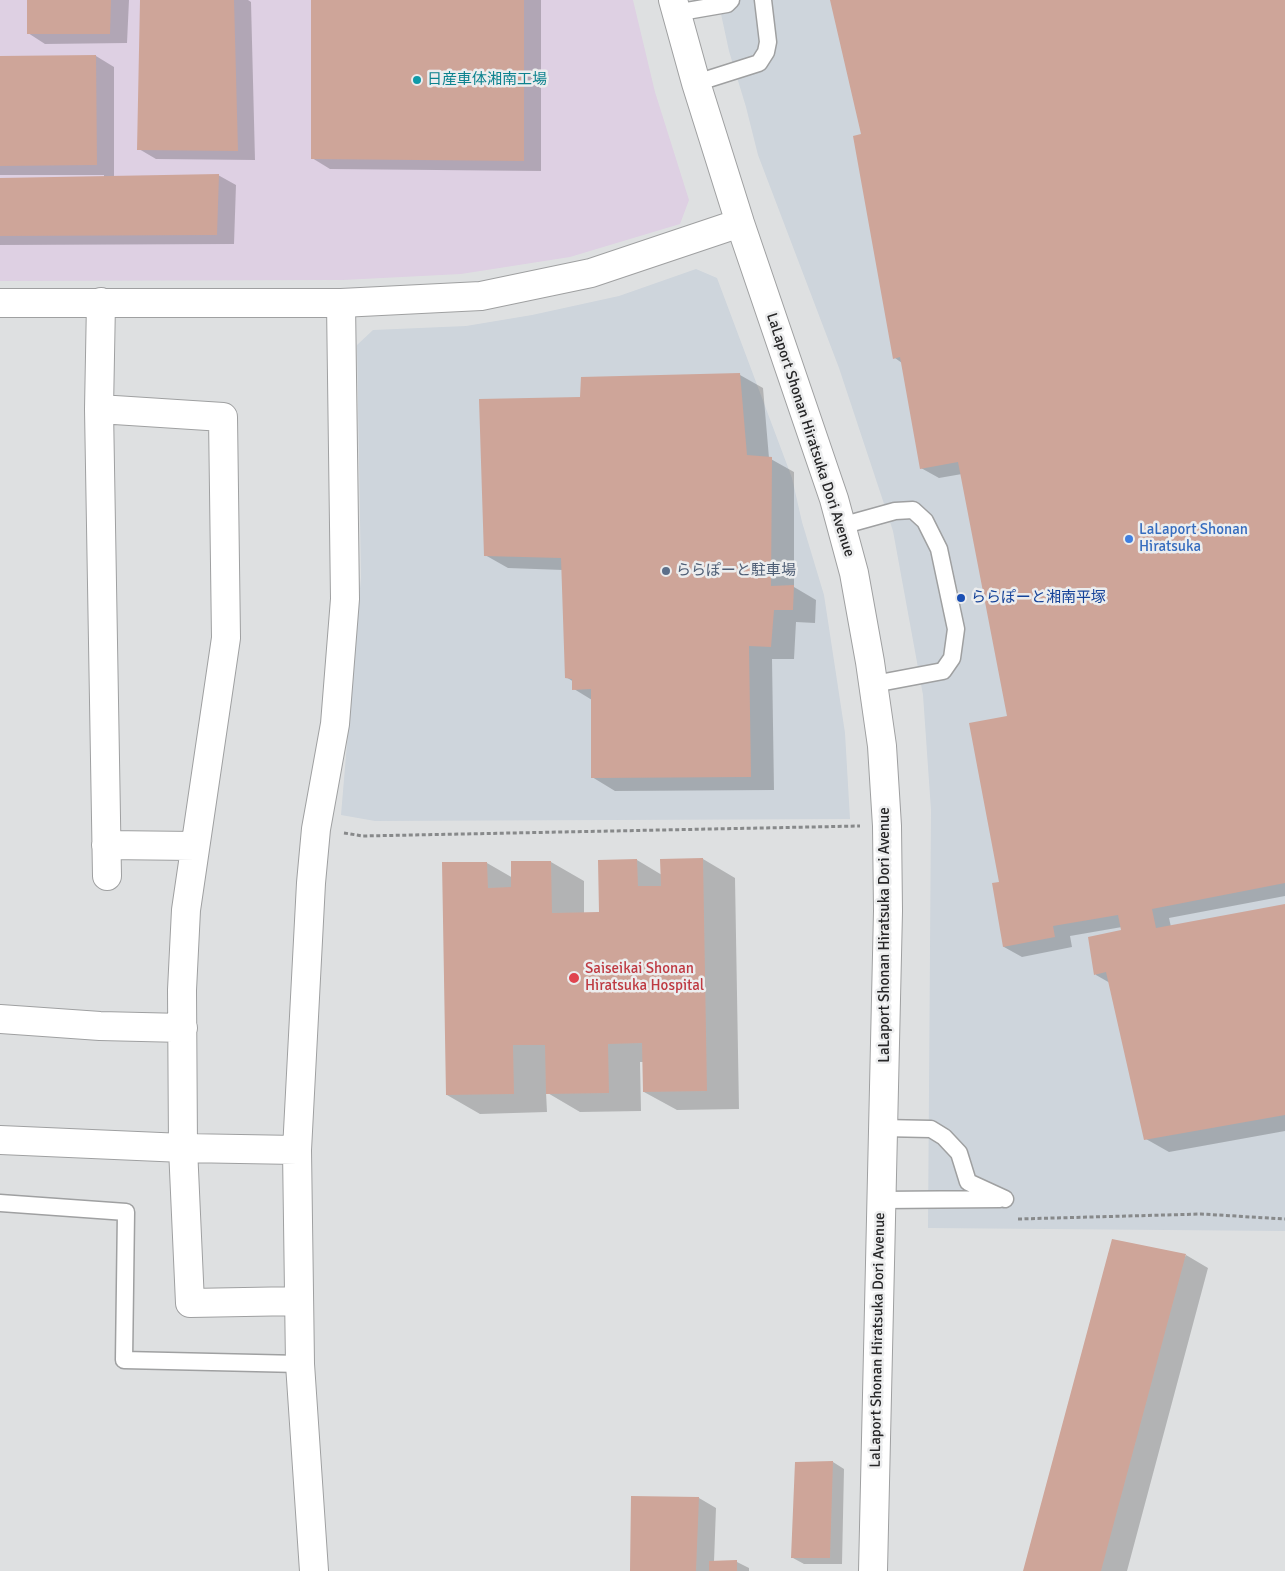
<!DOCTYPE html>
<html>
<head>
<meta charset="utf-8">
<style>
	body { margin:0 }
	canvas { display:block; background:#dee0e1 }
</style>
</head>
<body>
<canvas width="1285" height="1571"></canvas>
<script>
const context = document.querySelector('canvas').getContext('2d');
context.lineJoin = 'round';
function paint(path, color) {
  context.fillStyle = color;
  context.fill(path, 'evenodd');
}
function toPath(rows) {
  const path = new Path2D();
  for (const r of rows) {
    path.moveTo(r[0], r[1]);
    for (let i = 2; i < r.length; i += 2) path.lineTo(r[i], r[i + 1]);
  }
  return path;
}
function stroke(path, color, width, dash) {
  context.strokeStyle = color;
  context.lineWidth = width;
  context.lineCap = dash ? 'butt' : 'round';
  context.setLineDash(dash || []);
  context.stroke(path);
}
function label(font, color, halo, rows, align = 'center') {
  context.font = font + ' Signika,"Noto Sans JP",sans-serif';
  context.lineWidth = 5;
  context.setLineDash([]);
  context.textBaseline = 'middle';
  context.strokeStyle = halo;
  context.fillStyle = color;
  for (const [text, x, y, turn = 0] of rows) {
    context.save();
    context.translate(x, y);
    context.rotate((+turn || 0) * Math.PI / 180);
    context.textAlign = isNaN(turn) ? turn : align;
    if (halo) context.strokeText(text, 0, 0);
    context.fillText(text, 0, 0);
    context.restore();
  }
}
paint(toPath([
	[718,0,1285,0,1285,1231,928,1228,931,810,923,695,893,531,839,368,758,155,746,107,729,51],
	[696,269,717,278,792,478,802,522,824,595,845,733,850,819,375,821,341,815,361,577,357,345,373,330,466,326,532,315,619,296]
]), '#ced5dc');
paint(toPath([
	[0,0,633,0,655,92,689,200,680,224,570,257,461,274,343,280,0,281]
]), '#ded0e3');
paint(toPath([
	[29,0,129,0,127,43,45,44,28,33],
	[141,0,248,0,251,2,255,160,156,159,139,149],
	[312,0,541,0,541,171,330,169,312,158],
	[831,0,1285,0,1285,896,1169,918,1171,927,1285,905,1285,1131,1169,1152,1146,1139,1110,983,1096,975,1090,938,1125,930,1122,927,1070,936,1072,947,1022,957,1004,947,1001,883,1008,717,962,474,939,478,921,468,902,363,895,358,862,135],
	[96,56,114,67,114,177,218,175,236,185,234,244,0,245,0,179,104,177,104,175,0,175,0,58],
	[740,375,763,388,769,458,794,472,794,587,816,600,815,623,796,622,794,659,772,659,774,790,615,791,592,777,592,700,574,689,574,682,566,677,563,570,508,568,485,555,582,398],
	[703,859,735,878,739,1109,677,1110,644,1092,643,1062,640,1062,641,1111,580,1112,546,1092,547,1112,480,1114,447,1095,487,863,513,878,551,862,584,881,584,913,600,913,599,861,637,860,662,875],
	[1186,1255,1208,1268,1127,1571,1024,1571],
	[833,1462,844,1469,842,1564,804,1564,793,1558],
	[699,1498,716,1508,714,1562,737,1562,749,1568,749,1571,631,1571]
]), '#0003');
paint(toPath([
	[27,0,111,0,110,34,27,34],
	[140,0,234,0,238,151,137,150],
	[311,0,524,0,524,161,311,159],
	[830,0,1285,0,1285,883,1152,909,1156,928,1285,904,1285,1115,1144,1140,1106,972,1094,975,1088,937,1121,930,1118,915,1053,926,1055,937,1003,947,992,883,999,882,969,723,1007,716,958,462,920,469,900,357,893,359,853,136,861,134],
	[96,55,97,165,0,166,0,56],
	[219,174,217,235,0,236,0,178],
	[740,373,747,455,772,457,771,586,794,585,793,610,774,610,771,647,749,646,751,777,591,778,591,689,572,690,572,679,565,678,561,558,484,556,479,399,580,397,581,377],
	[703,858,707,1091,643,1092,642,1043,608,1044,609,1093,546,1094,545,1045,513,1045,514,1094,446,1095,442,862,487,862,488,888,511,887,511,861,551,861,552,913,599,912,598,860,637,859,638,886,661,886,660,859],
	[1112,1239,1186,1254,1101,1571,1023,1571],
	[833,1461,830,1558,791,1558,795,1462],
	[631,1496,699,1497,696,1571,630,1571],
	[737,1560,737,1571,709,1571,709,1561]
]), '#cea599');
const lane = toPath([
	[675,13,727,4,731,0],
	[696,83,759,63,766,52,768,42,763,0],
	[841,526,895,511,913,510,925,521,939,549,956,629,952,658,943,671,874,684],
	[882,1128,931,1129,944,1137,959,1153,968,1182,1005,1199],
	[881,1200,1000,1199],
	[0,1203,126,1212,124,1360,300,1364]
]);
const street = toPath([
	[101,302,99,409,107,876],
	[99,409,223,417,226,638,186,910,182,990,183,1148,190,1303,299,1301],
	[106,845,195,846],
	[0,1019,100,1026,183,1028],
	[0,1140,183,1148,297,1150],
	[314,1571,300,1364,297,1150,311,883,316,829,335,724,345,599,341,303]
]);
const secondary = toPath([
	[673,0,696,83,740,223,834,499,854,573,870,662,882,746,887,826,888,911,873,1571],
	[0,303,341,303,481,296,591,273,740,223]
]);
stroke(lane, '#9fa0a1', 19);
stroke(street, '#9fa0a1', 30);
stroke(secondary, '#9fa0a1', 30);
stroke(toPath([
	[344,833,363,836,860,826],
	[1018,1219,1201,1214,1285,1219]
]), '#87898a', 3, [4, 2.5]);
stroke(lane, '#fff', 16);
stroke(street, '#fff', 28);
stroke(secondary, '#fff', 28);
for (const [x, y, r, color] of [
	[417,80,5,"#0f9aa8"],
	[1129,539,5,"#3f7fe0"],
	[666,571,5,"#5c6f8a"],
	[961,598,5,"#1a4fb4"],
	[574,978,6,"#e0444e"]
]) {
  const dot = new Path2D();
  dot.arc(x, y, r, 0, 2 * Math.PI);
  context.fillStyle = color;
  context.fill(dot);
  stroke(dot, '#ecedee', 2);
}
label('15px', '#0d838f', '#ecedee', [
	["日産車体湘南工場",427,80]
], 'left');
label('15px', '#272728', '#ecedee', [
	["LaLaport Shonan Hiratsuka Dori Avenue",810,435,72],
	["LaLaport Shonan Hiratsuka Dori Avenue",885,935,-90],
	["LaLaport Shonan Hiratsuka Dori Avenue",878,1340,-89]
]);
label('15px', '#366cbe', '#ecedee', [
	["LaLaport Shonan",1139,530],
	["Hiratsuka",1139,547]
], 'left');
label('15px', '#4e5e75', '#ecedee', [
	["ららぽーと駐車場",676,571]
], 'left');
label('15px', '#164399', '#ecedee', [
	["ららぽーと湘南平塚",971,598]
], 'left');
label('15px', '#be3a42', '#ecedee', [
	["Saiseikai Shonan",585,969],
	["Hiratsuka Hospital",585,986]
], 'left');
</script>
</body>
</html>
